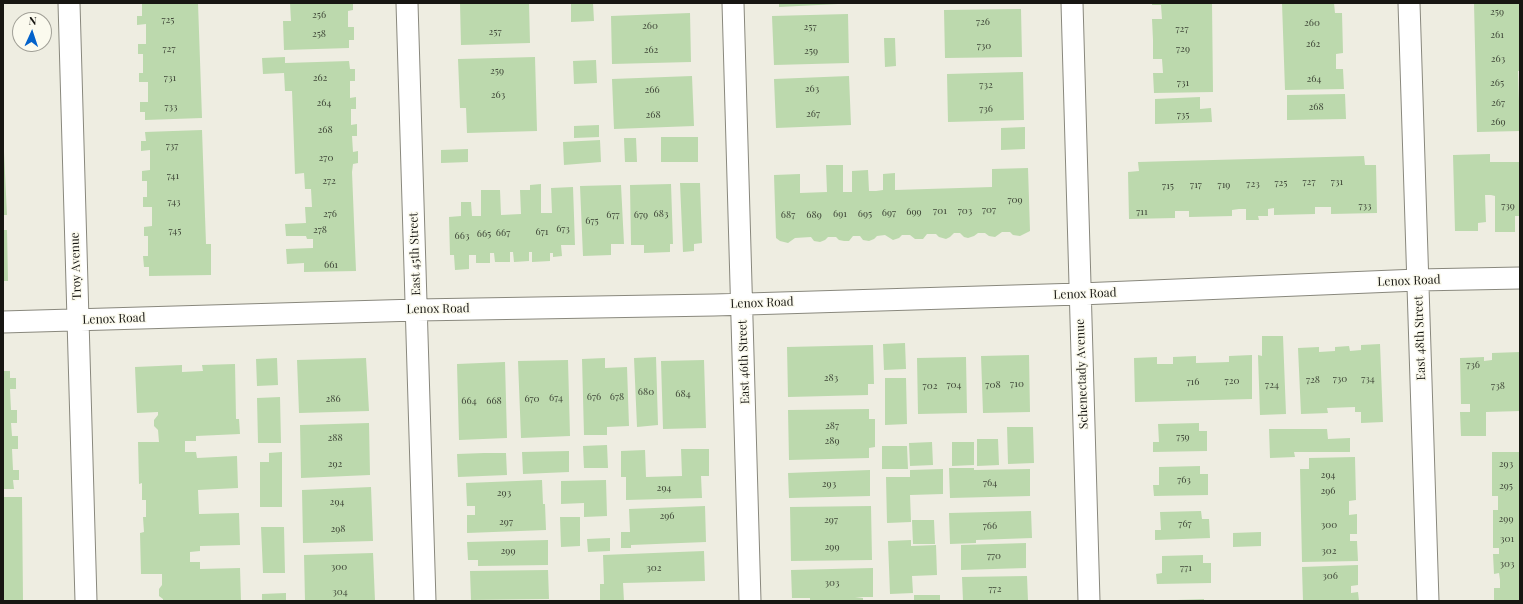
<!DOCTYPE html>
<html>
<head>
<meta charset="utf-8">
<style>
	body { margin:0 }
	#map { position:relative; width:1523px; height:604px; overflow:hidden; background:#eeede1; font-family:"Playfair Display",serif }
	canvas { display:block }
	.frame { position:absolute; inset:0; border:4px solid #171612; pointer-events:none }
	.north { position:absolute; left:12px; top:12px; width:40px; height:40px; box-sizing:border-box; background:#fbfaee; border:1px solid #a09f96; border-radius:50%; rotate:3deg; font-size:11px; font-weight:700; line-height:16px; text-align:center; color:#171612 }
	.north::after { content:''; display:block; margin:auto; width:14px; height:18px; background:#0362cb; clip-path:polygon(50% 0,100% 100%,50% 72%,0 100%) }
</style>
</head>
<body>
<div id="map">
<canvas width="1523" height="604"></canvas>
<div class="frame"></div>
<div class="north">N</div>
</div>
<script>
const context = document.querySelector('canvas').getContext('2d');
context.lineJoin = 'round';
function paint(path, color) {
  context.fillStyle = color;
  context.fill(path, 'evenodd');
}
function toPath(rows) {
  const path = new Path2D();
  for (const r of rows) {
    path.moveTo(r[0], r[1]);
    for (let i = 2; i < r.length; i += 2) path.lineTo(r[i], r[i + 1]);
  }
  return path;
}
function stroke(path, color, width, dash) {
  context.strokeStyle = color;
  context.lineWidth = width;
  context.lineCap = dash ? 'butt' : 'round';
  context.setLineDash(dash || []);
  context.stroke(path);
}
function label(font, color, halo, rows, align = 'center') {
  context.font = font + ' "Playfair Display",serif';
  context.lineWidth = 3;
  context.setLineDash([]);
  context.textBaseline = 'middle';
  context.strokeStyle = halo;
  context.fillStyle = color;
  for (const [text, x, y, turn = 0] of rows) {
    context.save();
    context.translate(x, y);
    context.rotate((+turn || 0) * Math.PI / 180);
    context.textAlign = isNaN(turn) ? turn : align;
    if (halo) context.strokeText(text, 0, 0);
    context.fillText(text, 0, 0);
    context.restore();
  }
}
paint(toPath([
	[142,3,198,3,202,118,145,120,145,112,140,112,140,102,148,102,148,82,139,82,139,73,143,73,143,54,138,54,138,44,146,44,146,24,137,25,137,16,142,16],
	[290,3,353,3,353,10,348,11,348,27,354,27,354,40,349,40,349,48,284,50,283,21,291,21],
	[460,3,529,3,530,43,461,45],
	[571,3,593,3,594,21,571,22],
	[779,3,838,3,838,4,779,7],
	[1152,3,1212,3,1213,92,1154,93,1153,73,1163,73,1162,59,1153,59,1153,40,1152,19,1162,19,1161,5,1152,5],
	[1282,3,1334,3,1335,13,1342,13,1343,53,1336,54,1336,69,1343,69,1344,89,1285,90],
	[1474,3,1520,3,1520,71,1518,71,1520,131,1477,132],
	[1021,9,1022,57,945,58,944,10],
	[690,13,691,62,612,64,611,16],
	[848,14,849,63,774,65,772,16],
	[884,38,895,38,896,66,885,67],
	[285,57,285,63,349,61,350,69,355,69,355,81,350,81,350,98,356,97,356,109,351,109,351,125,357,124,357,136,352,136,353,152,358,151,358,163,353,164,352,172,356,271,304,272,304,263,287,264,286,249,313,248,313,239,307,239,306,236,286,236,285,224,306,223,305,207,312,207,311,189,305,189,304,173,295,174,292,91,285,91,284,73,263,74,262,58],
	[535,57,537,131,467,133,466,108,460,108,458,59],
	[596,60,597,83,574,84,573,61],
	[1023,72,1024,120,948,122,947,74],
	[692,76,694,126,614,129,612,79],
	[849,76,851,125,776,128,774,79],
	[1345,94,1346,119,1287,120,1287,95],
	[1200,97,1200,109,1211,108,1212,122,1155,124,1155,99],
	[599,125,599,137,574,138,574,126],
	[1025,127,1025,149,1001,150,1001,128],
	[202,130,206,244,211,244,211,275,149,276,149,267,144,267,143,256,148,256,148,236,144,236,144,227,152,226,152,207,143,207,143,197,147,197,147,181,142,181,142,171,150,170,150,150,141,151,141,141,146,141,145,132],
	[661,137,698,137,698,162,661,162],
	[624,138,636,138,637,162,625,162],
	[600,140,601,162,564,165,563,142],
	[468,149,468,162,441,163,441,150],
	[3,152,4,152,7,215,3,215],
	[1490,154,1490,162,1520,162,1520,216,1515,216,1515,232,1495,232,1495,196,1491,195,1485,195,1486,222,1478,223,1478,231,1455,231,1453,155],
	[1364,156,1365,165,1376,165,1377,213,1331,214,1331,207,1315,207,1315,214,1274,215,1274,208,1268,209,1268,216,1258,216,1259,220,1246,220,1246,209,1239,209,1232,210,1232,216,1189,217,1189,211,1175,211,1175,218,1129,219,1128,172,1139,171,1138,162],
	[826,165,843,165,843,192,852,192,852,171,868,170,869,191,876,191,883,190,883,174,895,173,895,190,992,187,992,169,1028,168,1030,231,1020,236,1013,235,1010,232,1002,232,995,237,989,236,985,233,978,233,974,236,968,238,964,237,960,233,954,233,950,237,946,239,939,237,936,234,927,234,923,239,915,239,910,235,902,235,899,238,893,240,885,235,877,236,874,239,869,241,863,240,860,236,853,236,849,241,844,241,839,240,836,237,828,237,825,240,820,242,814,241,811,237,795,238,788,243,780,241,776,238,774,175,800,174,800,193,827,192],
	[680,183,700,183,702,243,694,244,694,251,683,252],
	[541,184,541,213,552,213,551,188,573,187,575,245,561,245,562,256,553,257,553,253,550,253,550,261,532,262,532,252,529,252,529,261,514,262,513,252,510,252,510,262,495,262,494,253,490,253,490,263,476,263,476,255,469,255,469,269,455,270,454,255,450,255,449,217,461,216,461,202,471,202,472,216,481,216,481,190,500,190,501,215,521,214,520,190,530,190,530,185],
	[671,184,673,244,670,244,670,252,644,253,644,245,631,245,630,185],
	[621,185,624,244,611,244,611,255,583,256,580,186],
	[3,230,7,230,8,281,3,281],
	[1262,336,1283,336,1286,414,1260,415,1258,355,1262,356],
	[905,343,906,369,884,370,883,344],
	[1380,344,1383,422,1361,423,1361,412,1355,412,1355,407,1327,408,1328,413,1301,414,1298,348,1319,347,1319,352,1335,351,1335,347,1349,346,1350,351,1361,350,1361,345],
	[873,345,874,384,868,384,868,395,788,397,787,347],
	[1520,352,1520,411,1486,412,1486,436,1461,436,1460,412,1470,412,1470,404,1461,404,1460,358,1484,357,1484,361,1492,360,1492,353],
	[1029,355,1030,412,983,413,981,356],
	[1252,355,1252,399,1135,402,1134,358,1157,357,1157,364,1173,364,1173,357,1196,356,1196,363,1229,362,1229,356],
	[656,357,658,425,637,427,634,358],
	[966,357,967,413,918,414,917,358],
	[277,358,278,385,257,386,256,359],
	[366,358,369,411,299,413,297,360],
	[605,358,605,368,627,367,629,426,607,427,607,435,584,435,582,359],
	[568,360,570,436,521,438,518,361],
	[704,360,706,428,663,429,661,361],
	[505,362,507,438,459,440,457,364],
	[235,364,236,419,239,419,240,434,196,436,196,441,185,441,185,452,196,452,197,458,237,456,238,488,198,490,199,514,239,513,240,545,200,546,200,551,190,552,190,562,200,562,200,569,240,568,241,601,163,601,163,599,159,596,159,589,162,585,162,574,141,574,140,533,144,532,143,517,146,517,146,500,142,500,142,483,139,484,138,442,159,442,158,430,154,426,154,420,158,415,158,412,137,413,135,367,182,365,182,372,203,371,202,365],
	[3,371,10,371,10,378,16,378,16,389,10,389,11,410,17,410,17,423,11,423,12,436,18,436,18,449,12,449,13,470,19,470,19,480,13,480,14,489,3,489],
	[885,378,906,378,907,424,885,425],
	[280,397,281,443,258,443,257,398],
	[869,409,869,419,875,419,875,447,869,448,869,458,789,460,788,410],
	[369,423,370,475,301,478,300,425],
	[1199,423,1199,431,1207,431,1207,451,1153,452,1153,442,1159,442,1158,424],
	[1007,427,1033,427,1034,463,1008,464],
	[1269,429,1327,429,1328,439,1350,438,1350,452,1294,452,1295,457,1270,458],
	[977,439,998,439,999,465,977,466],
	[932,442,933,465,910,466,909,443],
	[952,442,974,442,974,465,952,466],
	[607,445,608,468,584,468,583,446],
	[882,446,907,446,908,469,882,469],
	[681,449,709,449,709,476,701,476,702,498,626,500,626,477,621,477,621,451,645,450,646,477,682,476],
	[569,451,569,472,523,474,522,452],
	[282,452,282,507,260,507,260,462,269,462,269,453],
	[1492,452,1520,452,1520,601,1494,601,1494,588,1500,588,1500,580,1499,573,1494,574,1493,554,1499,554,1499,548,1493,548,1493,510,1498,510,1498,496,1492,496],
	[484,453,506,453,507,475,458,477,457,454],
	[1355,457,1356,500,1349,501,1349,515,1357,514,1357,534,1350,534,1350,541,1357,541,1358,561,1302,562,1300,469,1309,469,1309,458],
	[1200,466,1200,474,1208,474,1208,495,1154,496,1153,485,1159,485,1159,467],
	[949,468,974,468,974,470,1030,469,1030,496,950,498],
	[943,469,943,494,910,495,911,522,887,523,886,477,910,477,910,470],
	[870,470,870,496,789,498,788,473],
	[542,480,543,504,545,504,546,530,467,533,467,515,475,515,475,506,467,506,466,483],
	[606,480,607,516,584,517,584,503,561,504,561,481],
	[371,487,373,541,303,543,302,490],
	[3,497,22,497,23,601,3,601],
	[705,506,706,542,631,545,631,548,621,548,621,532,630,532,629,509],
	[871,506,872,560,791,561,790,507],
	[1031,511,1032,538,976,540,976,543,950,544,949,513],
	[1201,511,1202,519,1209,519,1210,538,1155,540,1155,530,1161,530,1160,512],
	[560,517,580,517,580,546,561,547],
	[912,520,934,520,935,544,913,544],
	[261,527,284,527,285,573,263,573],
	[1261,532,1261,546,1233,547,1233,533],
	[610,538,610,551,588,552,587,539],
	[548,540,548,565,478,566,478,560,468,560,467,542],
	[911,540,911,546,936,545,937,575,912,576,913,593,890,594,888,541],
	[1026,543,1026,568,961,570,961,545],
	[704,551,705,581,623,583,624,601,600,601,600,584,604,584,603,555],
	[373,553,375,601,305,601,304,555],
	[1203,555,1203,563,1211,563,1211,583,1157,584,1156,574,1162,573,1162,556],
	[1358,565,1358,585,1351,586,1351,593,1358,592,1359,601,1303,601,1302,567],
	[873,568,873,597,855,597,863,598,863,601,810,601,810,598,792,598,791,570],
	[548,570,549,599,471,600,470,571],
	[1027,576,1028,601,963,601,962,577],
	[286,593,286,601,262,601,262,594],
	[914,595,940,595,940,601,914,601],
	[1204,599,1204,601,1177,601,1177,600]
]), '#bcd9ad');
const street = toPath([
	[69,3,86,601],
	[407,3,425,601],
	[733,3,750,601],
	[1072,3,1089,601],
	[1409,3,1428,601],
	[3,322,417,310,714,305,1080,294,1418,280,1520,278]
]);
stroke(street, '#89887d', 23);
stroke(street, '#fff', 21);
label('10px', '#404739', null, [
	["259",1497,12],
	["256",319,15],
	["725",168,20],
	["726",983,22],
	["260",1312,23],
	["260",650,26],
	["257",810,27],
	["727",1182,29],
	["257",495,32],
	["258",319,34],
	["261",1497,35],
	["262",1313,44],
	["730",984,46],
	["727",169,49],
	["729",1183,49],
	["262",651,50],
	["259",811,51],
	["263",1498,59],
	["259",497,71],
	["731",170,78],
	["262",320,78],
	["264",1314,79],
	["731",1183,83],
	["265",1497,83],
	["732",986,85],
	["263",812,89],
	["266",652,90],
	["263",498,95],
	["264",324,103],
	["267",1498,103],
	["733",171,107],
	["268",1316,107],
	["736",986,109],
	["267",813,114],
	["268",653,115],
	["735",1183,115],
	["269",1498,122],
	["268",325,130],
	["737",172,146],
	["270",326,158],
	["741",173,176],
	["272",329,181],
	["727",1309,182],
	["731",1337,182],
	["725",1281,183],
	["723",1253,184],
	["717",1196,185],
	["719",1224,185],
	["715",1168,186],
	["709",1015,200],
	["743",174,202],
	["733",1365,206],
	["739",1508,206],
	["707",989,210],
	["701",940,211],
	["703",965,211],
	["699",914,212],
	["711",1142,212],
	["697",889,213],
	["276",330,214],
	["683",661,214],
	["691",840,214],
	["695",865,214],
	["677",613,215],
	["679",641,215],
	["687",788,215],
	["689",814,215],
	["675",592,221],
	["673",563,229],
	["278",320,230],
	["745",175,231],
	["671",542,232],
	["667",503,233],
	["665",484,234],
	["663",462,236],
	["661",331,265],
	["736",1473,365],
	["283",831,378],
	["730",1340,379],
	["734",1368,379],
	["728",1313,380],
	["720",1232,381],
	["716",1193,382],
	["710",1017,384],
	["704",954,385],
	["708",993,385],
	["724",1272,385],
	["702",930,386],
	["738",1498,386],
	["680",646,392],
	["684",683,394],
	["676",594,397],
	["678",617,397],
	["674",556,398],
	["286",333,399],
	["670",532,399],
	["664",469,401],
	["668",494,401],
	["287",832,426],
	["759",1183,437],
	["288",335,438],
	["289",832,441],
	["292",335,464],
	["293",1506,464],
	["294",1328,475],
	["763",1184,480],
	["764",990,483],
	["293",829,484],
	["295",1506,486],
	["294",664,488],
	["296",1328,491],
	["293",504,493],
	["294",337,502],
	["296",667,516],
	["299",1506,519],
	["297",831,520],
	["297",506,522],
	["767",1185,524],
	["300",1329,525],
	["766",990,526],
	["298",338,529],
	["301",1507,539],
	["299",832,547],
	["299",508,551],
	["302",1329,551],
	["770",994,556],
	["303",1507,564],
	["300",339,567],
	["302",654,568],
	["771",1186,568],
	["306",1330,576],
	["303",832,583],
	["772",995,589],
	["304",340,592]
]);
label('12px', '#171612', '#fbfaee', [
	["East 45th Street",415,254,-92],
	["Troy Avenue",76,266,-92],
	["Lenox Road",1409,281,-2],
	["Lenox Road",1085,294,-2],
	["Lenox Road",762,303,-2],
	["Lenox Road",438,309,-1],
	["Lenox Road",114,319,-2],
	["East 48th Street",1420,338,-92],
	["East 46th Street",744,362,-92],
	["Schenectady Avenue",1082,374,-92]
]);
</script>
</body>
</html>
